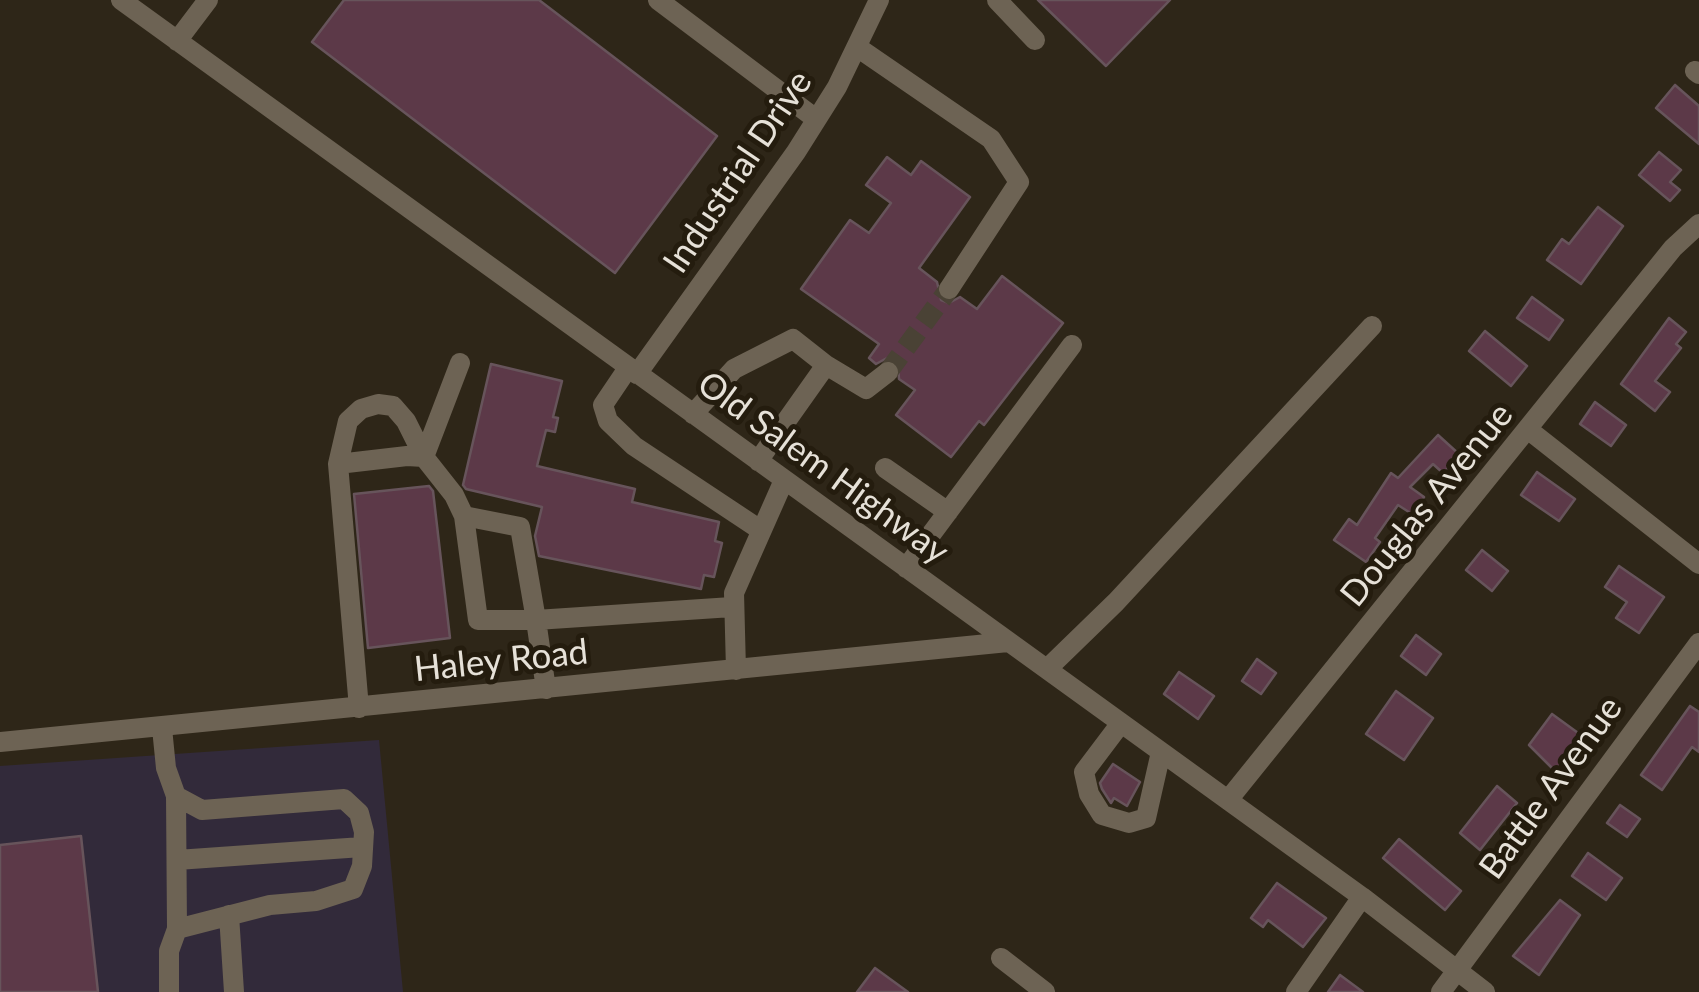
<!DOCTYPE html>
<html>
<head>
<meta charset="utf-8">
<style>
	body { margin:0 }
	canvas { display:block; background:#2e2618 }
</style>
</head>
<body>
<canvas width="1699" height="992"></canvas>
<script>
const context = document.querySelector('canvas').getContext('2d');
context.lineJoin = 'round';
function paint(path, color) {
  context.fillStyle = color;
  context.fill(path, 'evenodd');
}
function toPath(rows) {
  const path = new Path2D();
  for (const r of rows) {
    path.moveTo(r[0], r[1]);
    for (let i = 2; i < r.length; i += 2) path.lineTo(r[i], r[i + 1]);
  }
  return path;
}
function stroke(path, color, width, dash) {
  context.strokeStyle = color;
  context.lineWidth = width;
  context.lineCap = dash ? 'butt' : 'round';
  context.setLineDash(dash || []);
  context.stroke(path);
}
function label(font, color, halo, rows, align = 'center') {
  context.font = font + ' Lato,sans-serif';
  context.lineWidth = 10;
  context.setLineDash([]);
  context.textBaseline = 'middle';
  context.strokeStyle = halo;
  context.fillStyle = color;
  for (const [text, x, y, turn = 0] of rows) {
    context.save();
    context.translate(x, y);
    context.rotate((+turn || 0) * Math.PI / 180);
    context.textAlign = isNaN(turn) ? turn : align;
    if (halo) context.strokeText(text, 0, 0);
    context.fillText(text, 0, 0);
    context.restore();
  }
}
paint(toPath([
	[379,740,403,992,0,992,0,766]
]), '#322a3a');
const building = toPath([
	[344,0,539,0,717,136,615,273,312,42,344,0],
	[1038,0,1170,0,1106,66,1038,0],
	[1675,85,1699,106,1699,144,1656,108,1675,85],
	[1659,152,1681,170,1670,182,1680,190,1670,201,1639,175,1659,152],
	[887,157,911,175,921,161,970,197,919,268,937,282,941,300,949,303,960,297,977,309,1002,276,1063,323,984,425,979,421,951,457,896,415,915,390,899,379,898,363,887,358,876,364,869,358,879,344,801,289,850,220,869,233,891,203,866,185,887,157],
	[1598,207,1623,226,1581,284,1547,260,1562,239,1569,244,1598,207],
	[1532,297,1563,320,1549,340,1517,318,1532,297],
	[1669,318,1686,332,1676,344,1681,348,1655,381,1670,392,1655,411,1621,384,1669,318],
	[1485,331,1527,366,1511,386,1469,351,1485,331],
	[491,364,562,381,553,417,558,418,555,432,546,430,537,466,635,489,632,502,719,522,715,541,722,543,714,577,704,575,701,589,539,556,535,536,542,507,466,489,463,485,491,364],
	[1595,402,1626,425,1611,446,1580,424,1595,402],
	[1438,435,1460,455,1443,473,1433,464,1410,487,1424,497,1412,514,1398,505,1375,538,1380,542,1366,562,1334,540,1349,519,1357,525,1391,473,1398,478,1438,435],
	[1537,472,1575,499,1559,521,1521,495,1537,472],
	[429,486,433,491,450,638,368,648,354,494,429,486],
	[1482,550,1508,571,1492,591,1466,570,1482,550],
	[1619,566,1664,597,1639,633,1616,618,1627,602,1605,587,1619,566],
	[1416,635,1441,654,1426,675,1401,656,1416,635],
	[1257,659,1276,673,1261,694,1242,681,1257,659],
	[1179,672,1214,696,1198,719,1164,694,1179,672],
	[1396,691,1433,718,1404,760,1366,734,1396,691],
	[1690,706,1699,712,1699,752,1692,747,1662,790,1641,775,1690,706],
	[1552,714,1585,738,1555,771,1529,745,1552,714],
	[1113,764,1140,782,1127,806,1114,798,1111,803,1102,789,1100,783,1113,764],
	[1497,786,1517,803,1480,850,1460,833,1497,786],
	[1620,805,1640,819,1627,837,1607,823,1620,805],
	[81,836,98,992,0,992,0,845,81,836],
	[1399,839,1461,891,1445,910,1383,858,1399,839],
	[1588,853,1622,878,1606,900,1572,876,1588,853],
	[1277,883,1326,918,1303,947,1268,920,1263,927,1251,918,1277,883],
	[1560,900,1580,915,1539,975,1513,956,1560,900],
	[875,968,908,992,857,992,875,968],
	[1340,975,1363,992,1328,992,1340,975]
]);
paint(building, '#5c3948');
stroke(building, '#67545b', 2.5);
stroke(toPath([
	[888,372,949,289]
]), '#4a4235', 20, [20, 10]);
stroke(toPath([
	[121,0,1362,897,1485,992],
	[658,0,816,119],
	[997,0,1035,40],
	[177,41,208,0],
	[857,47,991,139,1019,182,949,289],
	[1695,71,1699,74],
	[826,365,866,389,888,372],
	[628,368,603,405,608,421,634,446,759,529],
	[637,374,796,152,837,87,879,0],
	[693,414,734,369,793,339,826,365,758,461],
	[1530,431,1699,564],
	[424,457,460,363],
	[338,464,348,421,361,409,378,404,393,406,406,421,424,457],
	[885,468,948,512],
	[464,516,520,527,536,620,732,607],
	[906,568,1072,345],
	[1047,669,1116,602,1372,326],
	[736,670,734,593,784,480],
	[359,708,338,464,407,456,424,457,454,495,464,516,478,620,536,620,546,689],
	[1121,723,1084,772,1089,794,1102,815,1129,823,1146,818,1161,752],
	[162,728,166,768,176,796,202,810,344,799,359,813,364,832,362,866,353,889,316,901,270,905,177,929,169,951,169,992],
	[0,742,1008,642],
	[176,796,177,929],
	[1228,800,1673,248,1699,224],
	[177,860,362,847],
	[229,915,234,992],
	[1001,958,1045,992],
	[1296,992,1362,897],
	[1441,992,1699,643]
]), '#6d6354', 20);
label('35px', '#e6e1d8', '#241c0e', [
	["Industrial Drive",738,172,-56],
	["Old Salem Highway",823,468,36],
	["Douglas Avenue",1427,505,-51],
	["Haley Road",501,661,-6],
	["Battle Avenue",1551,788,-54]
]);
</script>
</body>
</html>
